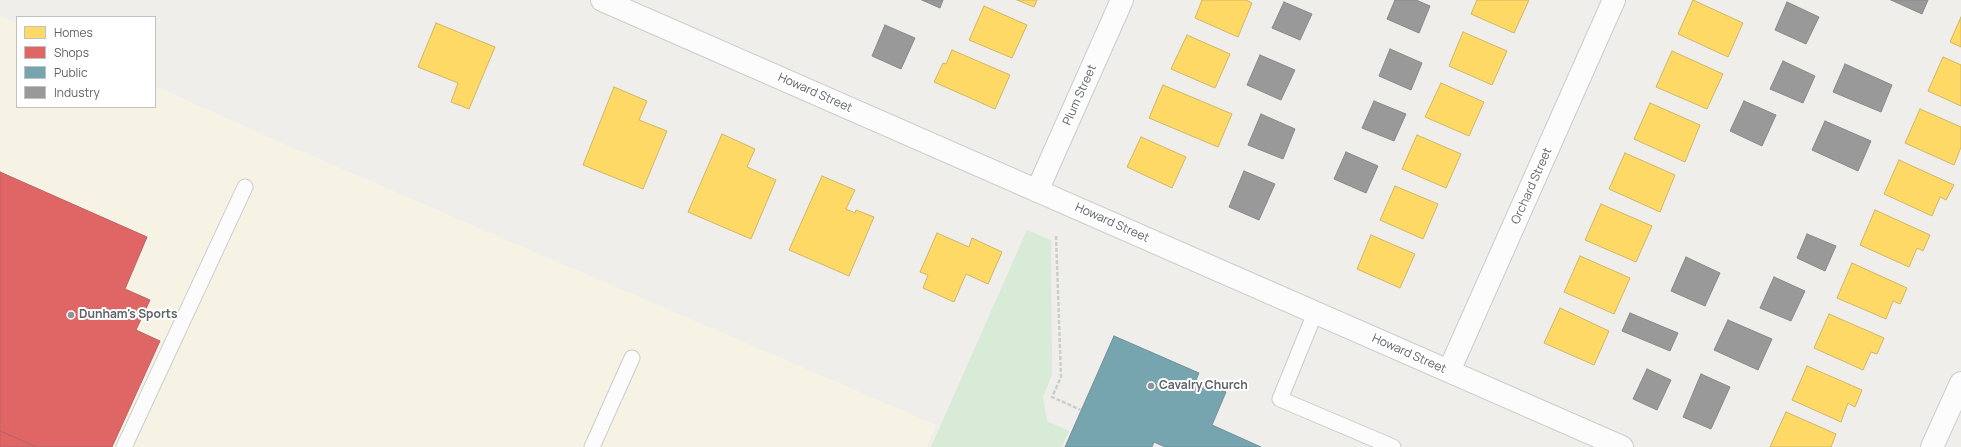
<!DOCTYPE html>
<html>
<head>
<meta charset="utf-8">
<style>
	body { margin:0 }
	#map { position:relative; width:1961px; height:447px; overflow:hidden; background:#efeeea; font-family:Manrope,sans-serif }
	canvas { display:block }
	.legend { position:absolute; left:16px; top:16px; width:140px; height:92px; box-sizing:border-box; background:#fff; border:1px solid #bfc1c3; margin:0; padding:5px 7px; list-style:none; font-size:12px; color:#5f6368 }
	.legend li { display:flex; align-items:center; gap:8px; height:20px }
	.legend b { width:20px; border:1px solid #bfc1c3 }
</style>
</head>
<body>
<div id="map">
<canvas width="1961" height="447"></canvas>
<ul class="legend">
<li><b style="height:11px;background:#ffd966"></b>Homes</li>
<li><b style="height:11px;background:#e06666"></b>Shops</li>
<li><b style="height:11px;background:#76a5af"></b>Public</li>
<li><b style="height:11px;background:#999"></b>Industry</li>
</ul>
</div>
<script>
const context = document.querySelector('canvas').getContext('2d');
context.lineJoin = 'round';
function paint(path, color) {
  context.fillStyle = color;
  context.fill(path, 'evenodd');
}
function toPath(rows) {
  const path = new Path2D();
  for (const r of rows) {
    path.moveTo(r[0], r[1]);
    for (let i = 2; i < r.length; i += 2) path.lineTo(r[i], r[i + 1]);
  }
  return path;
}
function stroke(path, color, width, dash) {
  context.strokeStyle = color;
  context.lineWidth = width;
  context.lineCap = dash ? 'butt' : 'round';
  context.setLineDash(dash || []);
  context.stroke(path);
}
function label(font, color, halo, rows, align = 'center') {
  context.font = font + ' Manrope,sans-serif';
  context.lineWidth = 4;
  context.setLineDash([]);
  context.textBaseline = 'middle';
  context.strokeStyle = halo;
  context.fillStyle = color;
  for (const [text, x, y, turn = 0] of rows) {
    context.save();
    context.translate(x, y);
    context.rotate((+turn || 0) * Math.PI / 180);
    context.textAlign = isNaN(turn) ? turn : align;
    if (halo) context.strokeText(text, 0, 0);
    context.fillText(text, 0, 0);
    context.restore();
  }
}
paint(toPath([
	[0,16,17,24,17,107,155,107,155,86,282,143,936,425,927,447,0,447]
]), '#f7f3e4');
paint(toPath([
	[1027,230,1051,240,1052,375,1043,397,1047,421,1069,431,1062,447,931,447]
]), '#d8ebd6');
const homes = toPath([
	[1017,0,1037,0,1034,7,1017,0],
	[1202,0,1246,0,1252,3,1238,37,1195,18,1202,0],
	[1477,0,1529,0,1514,33,1471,14,1477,0],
	[1693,0,1743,23,1728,57,1678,34,1693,0],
	[984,6,1027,25,1012,58,969,40,984,6],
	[1961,17,1961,47,1950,42,1961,17],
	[436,23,495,47,469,109,451,102,458,83,418,67,436,23],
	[1463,32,1507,51,1492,85,1449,66,1463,32],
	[1187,35,1230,54,1215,88,1171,69,1187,35],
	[952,50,1010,75,995,109,934,82,943,63,946,64,952,50],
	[1672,51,1723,74,1707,109,1656,87,1672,51],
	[1943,57,1961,65,1961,106,1928,91,1943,57],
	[1441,83,1484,102,1469,136,1425,117,1441,83],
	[1163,85,1232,114,1218,147,1149,118,1163,85],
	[614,87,647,101,639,120,667,131,643,189,583,165,614,87],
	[1650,103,1700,125,1685,162,1634,139,1650,103],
	[1920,109,1961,127,1961,147,1954,165,1905,143,1920,109],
	[722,134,755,149,747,167,776,180,751,239,688,212,722,134],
	[1417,135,1461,154,1446,188,1402,169,1417,135],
	[1141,137,1186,157,1172,188,1127,167,1141,137],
	[1625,153,1675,175,1660,212,1609,189,1625,153],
	[1899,160,1954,185,1946,200,1940,197,1932,216,1884,194,1899,160],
	[822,176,855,190,846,209,855,213,856,210,874,217,849,276,789,250,822,176],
	[1395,186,1438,204,1423,239,1380,220,1395,186],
	[1601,204,1652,226,1636,262,1585,240,1601,204],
	[1875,210,1930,235,1923,251,1917,248,1909,267,1860,245,1875,210],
	[937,233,969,247,972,238,1002,252,988,284,966,274,954,302,923,288,928,275,920,272,937,233],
	[1371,235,1415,254,1400,288,1357,269,1371,235],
	[1580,256,1630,278,1614,314,1564,292,1580,256],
	[1852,263,1907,288,1900,304,1893,301,1886,319,1837,298,1852,263],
	[1560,308,1609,331,1594,365,1544,343,1560,308],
	[1829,314,1884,338,1877,354,1871,352,1863,370,1814,348,1829,314],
	[1807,366,1862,390,1855,407,1848,403,1841,422,1792,400,1807,366],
	[1786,412,1836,434,1831,447,1770,447,1786,412]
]);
paint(homes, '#ffd966');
stroke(homes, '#cfb667', 1);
const shops = toPath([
	[0,172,147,237,125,289,150,300,136,330,160,341,112,447,37,447,0,431,0,172],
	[0,431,37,447,0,447,0,431]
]);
paint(shops, '#e06666');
stroke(shops, '#b96567', 1);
const public = toPath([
	[1114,336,1199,373,1196,380,1226,392,1212,425,1261,447,1165,447,1154,442,1152,447,1065,447,1114,336]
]);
paint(public, '#76a5af');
stroke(public, '#6f919a', 1);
const industry = toPath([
	[922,0,943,0,940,8,922,0],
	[1395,0,1416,0,1430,6,1419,33,1387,19,1395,0],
	[1891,0,1928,0,1922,14,1891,0],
	[1284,2,1312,14,1300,40,1272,28,1284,2],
	[1787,2,1819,17,1806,44,1775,30,1787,2],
	[885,25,915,38,901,69,872,56,885,25],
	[1390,49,1422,63,1411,90,1379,76,1390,49],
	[1260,55,1295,70,1281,100,1247,85,1260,55],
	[1783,61,1815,76,1803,103,1770,89,1783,61],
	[1845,64,1892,85,1881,112,1833,92,1845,64],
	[1374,101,1406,114,1394,141,1362,128,1374,101],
	[1744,101,1776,115,1762,146,1730,131,1744,101],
	[1261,114,1295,129,1283,159,1248,145,1261,114],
	[1825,121,1871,141,1858,171,1812,150,1825,121],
	[1346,152,1378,166,1366,193,1334,179,1346,152],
	[1244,171,1275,184,1259,220,1229,207,1244,171],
	[1807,234,1836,246,1825,271,1797,258,1807,234],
	[1686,257,1720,273,1705,306,1671,291,1686,257],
	[1774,277,1805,291,1791,321,1760,308,1774,277],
	[1630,313,1678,333,1670,351,1622,331,1630,313],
	[1728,320,1772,339,1758,370,1714,350,1728,320],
	[1647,369,1671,380,1657,410,1633,399,1647,369],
	[1701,374,1730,387,1711,429,1683,417,1701,374]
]);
paint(industry, '#999');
stroke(industry, '#88898a', 1);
const service = toPath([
	[1315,313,1280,399,1393,447],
	[124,447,245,187],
	[592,447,632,358]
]);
const minor = toPath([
	[602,0,1622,447],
	[1037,191,1122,0],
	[1449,371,1614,0],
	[1932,447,1961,383]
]);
stroke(service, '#cbcccc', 17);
stroke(minor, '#cbcccc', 24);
stroke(toPath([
	[1056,236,1061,377,1052,397,1081,410]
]), '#cacfcc', 2.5, [4, 2]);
stroke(service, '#fdfcfc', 15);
stroke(minor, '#fdfcfc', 22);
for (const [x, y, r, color] of [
	[71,315,4,"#919496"],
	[1151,386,4,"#919496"]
]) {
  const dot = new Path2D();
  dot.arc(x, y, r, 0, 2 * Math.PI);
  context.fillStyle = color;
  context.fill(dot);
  stroke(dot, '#fff', 1.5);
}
label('12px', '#5f6368', '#fff', [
	["Howard Street",815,93,24],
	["Plum Street",1080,95,-66],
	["Orchard Street",1532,186,-66],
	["Howard Street",1112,223,24],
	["Howard Street",1409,354,24]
]);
label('bold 12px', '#5f6368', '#fff', [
	["Dunham's Sports",79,315],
	["Cavalry Church",1159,386]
], 'left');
</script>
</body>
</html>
